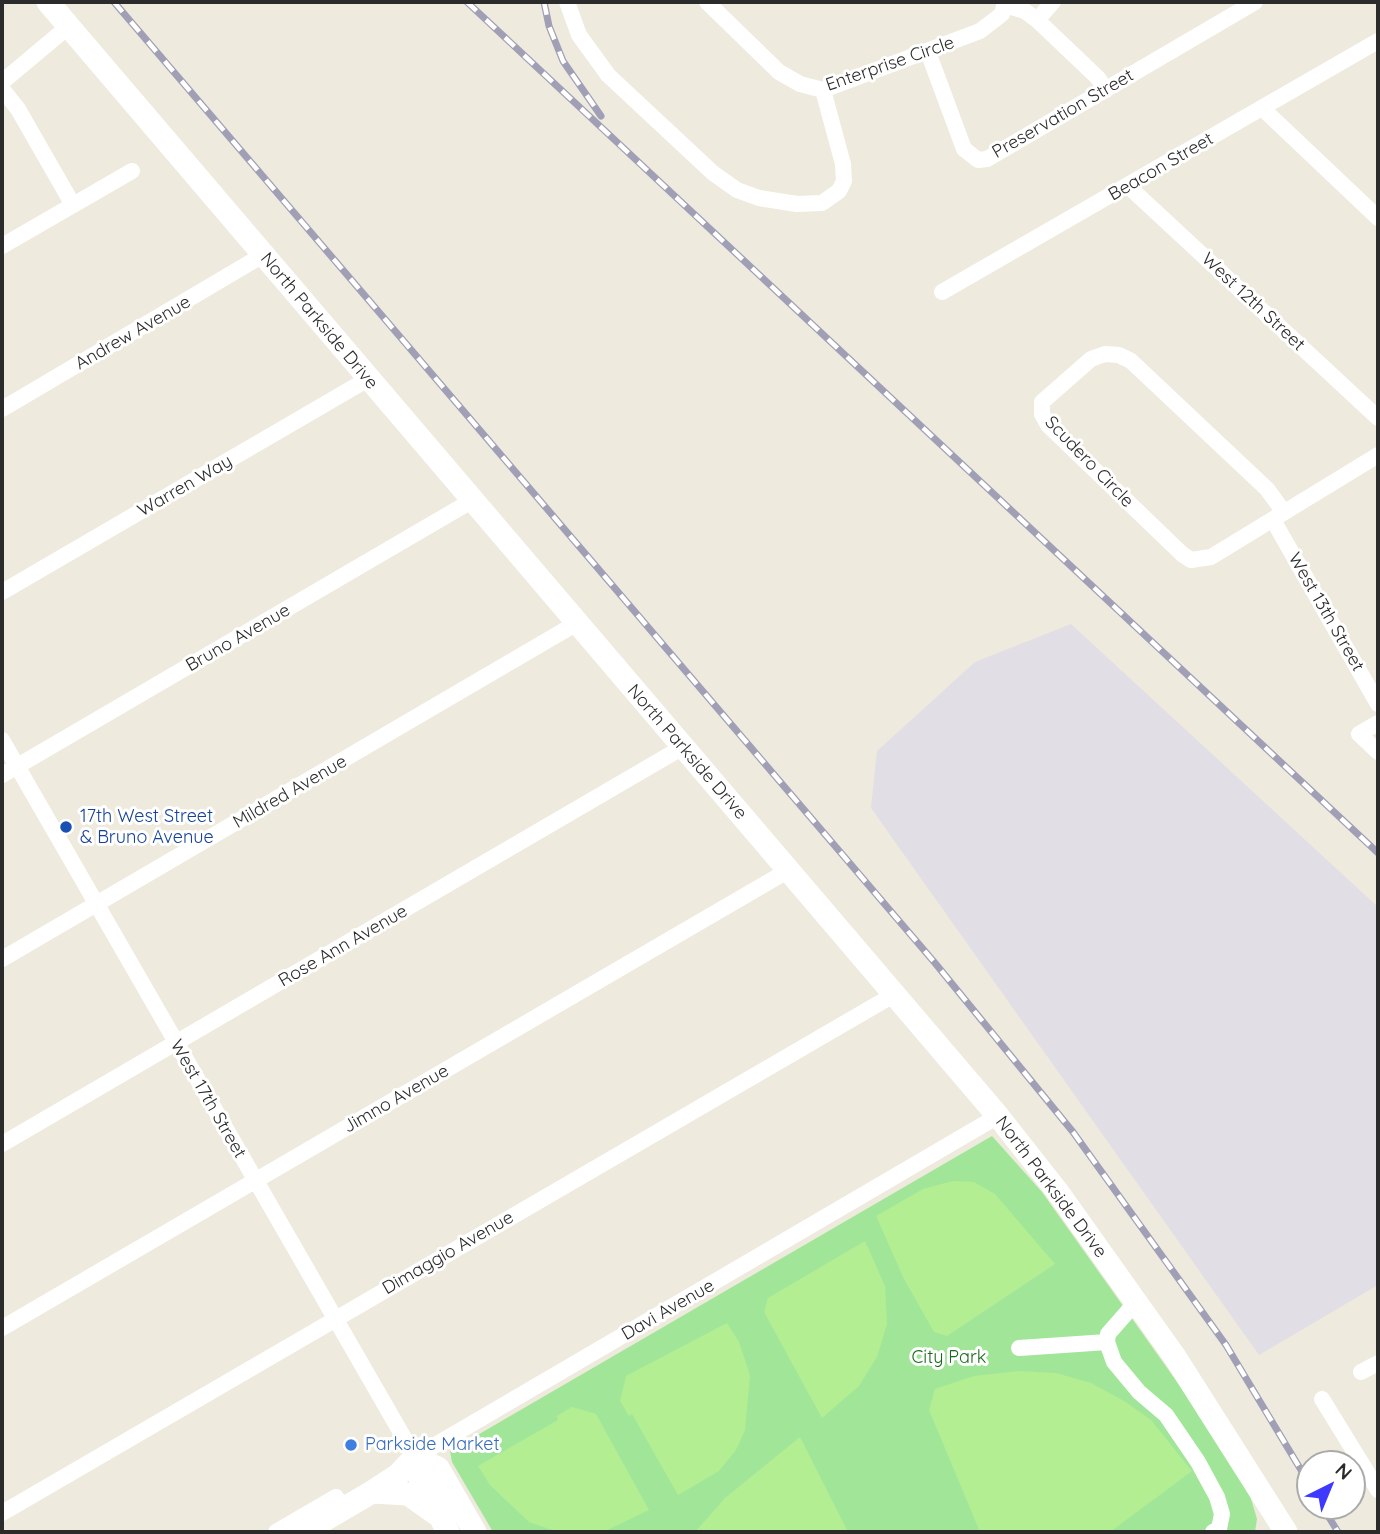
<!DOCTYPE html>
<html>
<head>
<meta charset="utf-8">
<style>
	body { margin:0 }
	#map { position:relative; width:1380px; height:1534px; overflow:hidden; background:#eeeadd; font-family:Quicksand,sans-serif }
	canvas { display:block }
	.frame { position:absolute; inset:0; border:4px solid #2b2b2b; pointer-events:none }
	.north { position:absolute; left:1296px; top:1450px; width:70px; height:70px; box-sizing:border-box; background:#fff; border:2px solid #aaa; border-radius:50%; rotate:43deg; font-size:19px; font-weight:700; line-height:28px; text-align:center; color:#2b2b2b }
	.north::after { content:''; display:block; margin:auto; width:24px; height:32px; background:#3f39ff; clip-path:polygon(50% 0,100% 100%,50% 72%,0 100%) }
</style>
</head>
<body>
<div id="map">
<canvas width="1380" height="1534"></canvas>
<div class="frame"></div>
<div class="north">N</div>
</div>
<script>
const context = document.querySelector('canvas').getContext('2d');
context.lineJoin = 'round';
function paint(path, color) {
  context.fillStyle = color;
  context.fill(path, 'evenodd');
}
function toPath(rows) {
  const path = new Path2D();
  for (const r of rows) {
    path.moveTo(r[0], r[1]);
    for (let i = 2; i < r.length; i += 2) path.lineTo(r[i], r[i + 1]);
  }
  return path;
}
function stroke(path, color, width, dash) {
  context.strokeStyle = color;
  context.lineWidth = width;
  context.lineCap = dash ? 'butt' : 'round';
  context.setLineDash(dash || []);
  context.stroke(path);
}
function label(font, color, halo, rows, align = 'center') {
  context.font = font + ' Quicksand,sans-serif';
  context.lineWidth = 6;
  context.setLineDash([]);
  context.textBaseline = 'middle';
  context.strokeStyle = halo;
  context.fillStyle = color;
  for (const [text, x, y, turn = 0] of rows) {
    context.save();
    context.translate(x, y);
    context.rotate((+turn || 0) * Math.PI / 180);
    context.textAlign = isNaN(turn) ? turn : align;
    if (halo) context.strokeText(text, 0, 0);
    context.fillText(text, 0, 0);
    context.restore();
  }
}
paint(toPath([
	[1071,624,1378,907,1378,1285,1259,1355,871,808,877,751,975,662]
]), '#e2dee6');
paint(toPath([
	[992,1136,1042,1192,1197,1410,1249,1492,1257,1519,1255,1532,493,1532,452,1462,450,1451]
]), '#a1e698');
paint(toPath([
	[953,1181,974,1182,995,1194,1055,1264,947,1336,934,1332,904,1279,876,1216,923,1189],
	[865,1241,885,1286,887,1324,877,1357,859,1386,822,1418,764,1312,768,1298],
	[727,1323,739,1342,750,1375,745,1430,736,1450,719,1471,678,1495,632,1414,629,1416,620,1401,626,1376],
	[1019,1371,1056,1373,1091,1383,1124,1401,1151,1420,1192,1471,1110,1532,980,1532,929,1410,935,1389,974,1376],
	[572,1407,596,1414,649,1510,603,1532,558,1532,529,1522,490,1485,478,1466,558,1420,557,1416],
	[800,1437,848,1532,695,1532,725,1498]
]), '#b3ee93');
stroke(toPath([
	[567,2,579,35,608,75,713,173,737,190,759,198,797,204,822,203,839,191,844,181,843,164,823,90],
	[707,2,779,72,800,84,823,90,980,31,1002,14,1005,2],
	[1005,5,1025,11,1037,20,1098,78,1106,90],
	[1037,20,1053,2],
	[928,52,964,149,978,160,987,159,1255,2],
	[2,82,69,26],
	[2,89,18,109,73,205],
	[1262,108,1378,218],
	[1128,186,1378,418],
	[2,246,132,171],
	[942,292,1378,41],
	[2,409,263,255],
	[1283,511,1267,489,1131,361,1119,355,1105,354,1091,359,1042,402,1042,414,1048,425,1182,554,1191,560,1211,557,1378,455],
	[1273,520,1378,704],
	[2,592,368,379],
	[1378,723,1359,734,1378,752],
	[2,740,415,1457,998,1116],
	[2,775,473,500],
	[2,959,577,623],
	[2,1144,683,747],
	[1136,1302,1108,1334,1107,1342,1114,1362,1139,1392,1166,1415,1198,1462,1217,1497,1222,1514,1219,1529,1213,1532],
	[2,1328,789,870],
	[1019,1348,1107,1342],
	[1361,1372,1378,1363],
	[1322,1399,1378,1490],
	[2,1513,895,994],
	[276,1532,336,1497,343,1509]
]), '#fff', 16);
stroke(toPath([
	[48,2,998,1116,1057,1191,1175,1357,1286,1532],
	[415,1457,438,1468,475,1532],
	[415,1457,420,1478,448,1532],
	[372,1492,408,1494,436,1514],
	[304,1532,372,1492,398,1475,415,1457]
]), '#fff', 23);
const rail = toPath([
	[114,2,935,963,1073,1132,1226,1345,1310,1485],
	[467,2,1378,853],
	[544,2,549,26,563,61,601,116],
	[1322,1506,1338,1532]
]);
stroke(rail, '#a19fb6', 7);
stroke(rail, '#fff', 4.5, [13]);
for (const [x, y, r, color] of [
	[66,827,7,"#1a4fb4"],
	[351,1445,7,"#3f7fe0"]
]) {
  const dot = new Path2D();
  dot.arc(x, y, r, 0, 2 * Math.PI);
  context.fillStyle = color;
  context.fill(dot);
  stroke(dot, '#fff', 2.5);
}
label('18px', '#2b2b2b', '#fff', [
	["Enterprise Circle",890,64,-19],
	["Preservation Street",1063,114,-30],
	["Beacon Street",1161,167,-30],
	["West 12th Street",1253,302,43],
	["North Parkside Drive",319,321,50],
	["Andrew Avenue",133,333,-30],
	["Scudero Circle",1089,462,46],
	["Warren Way",185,486,-30],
	["West 13th Street",1326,612,60],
	["Bruno Avenue",238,638,-30],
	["North Parkside Drive",687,752,49],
	["Mildred Avenue",290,792,-30],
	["Rose Ann Avenue",343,946,-30],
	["West 17th Street",208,1099,60],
	["Jimno Avenue",396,1099,-30],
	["North Parkside Drive",1051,1187,53],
	["Dimaggio Avenue",448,1253,-30],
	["Davi Avenue",668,1310,-30]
]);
label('18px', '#164399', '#fff', [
	["17th West Street",80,817],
	["& Bruno Avenue",80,838]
], 'left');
label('18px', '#186c19', '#fff', [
	["City Park",949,1358]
]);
label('18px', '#366cbe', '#fff', [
	["Parkside Market",365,1445]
], 'left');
</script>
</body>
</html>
